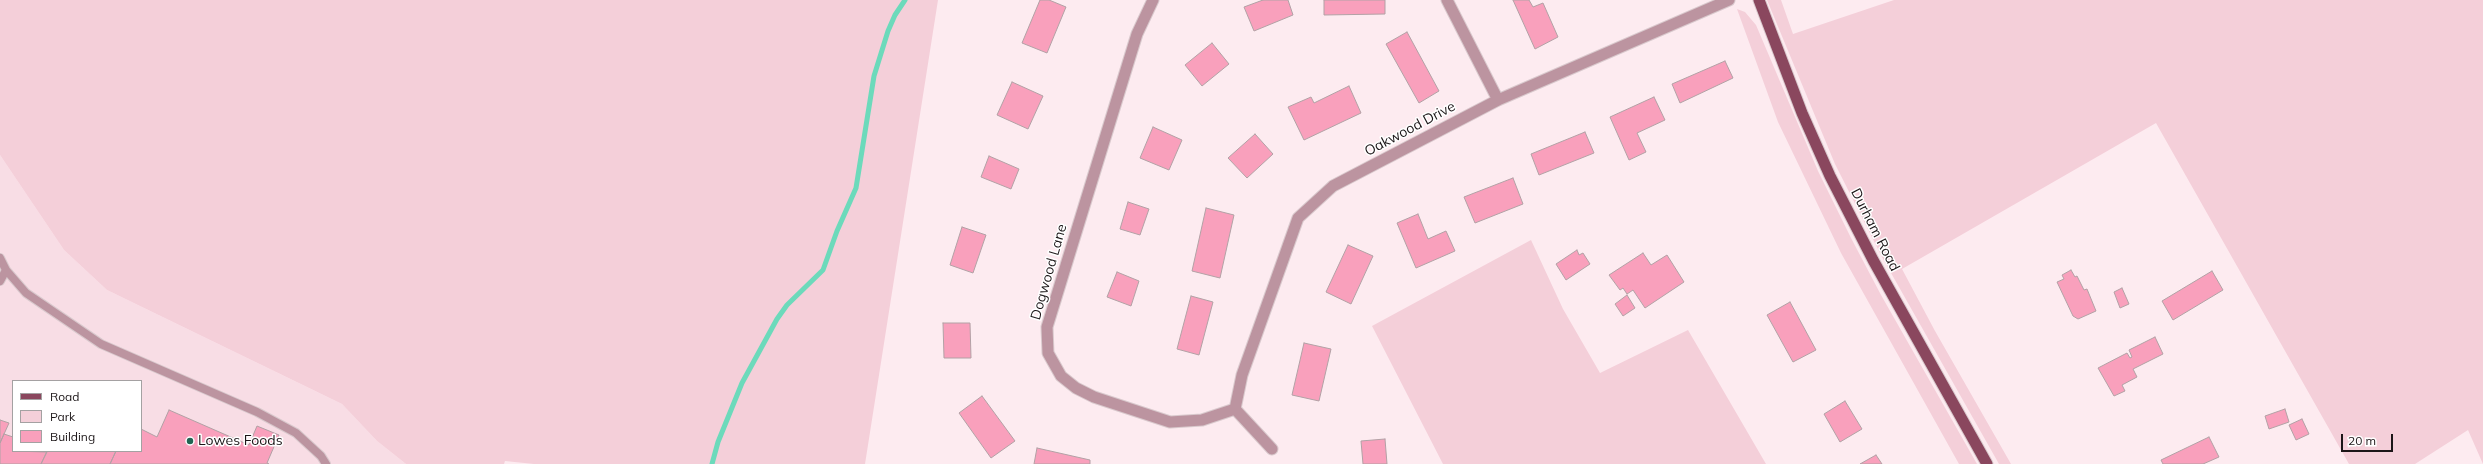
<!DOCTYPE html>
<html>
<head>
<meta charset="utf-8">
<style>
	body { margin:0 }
	#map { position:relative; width:2483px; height:464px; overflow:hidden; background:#fdebf0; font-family:Mulish,sans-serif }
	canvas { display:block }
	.legend { position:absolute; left:12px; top:380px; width:130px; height:72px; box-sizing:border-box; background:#fff; border:1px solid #a4a1a2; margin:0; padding:5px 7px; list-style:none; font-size:12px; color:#1b1517 }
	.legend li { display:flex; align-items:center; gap:8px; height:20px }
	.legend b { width:20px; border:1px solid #a4a1a2 }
	.scale { position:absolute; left:2341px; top:434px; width:52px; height:18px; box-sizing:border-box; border:2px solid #1b1517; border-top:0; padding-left:5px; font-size:12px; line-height:14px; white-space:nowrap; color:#1b1517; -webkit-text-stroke:3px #fff; paint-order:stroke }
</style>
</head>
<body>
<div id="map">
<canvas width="2483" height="464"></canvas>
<ul class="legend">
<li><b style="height:5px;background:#8a475e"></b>Road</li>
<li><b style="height:11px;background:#f4cfd9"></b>Park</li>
<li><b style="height:11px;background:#f9a0bc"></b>Building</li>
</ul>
<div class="scale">20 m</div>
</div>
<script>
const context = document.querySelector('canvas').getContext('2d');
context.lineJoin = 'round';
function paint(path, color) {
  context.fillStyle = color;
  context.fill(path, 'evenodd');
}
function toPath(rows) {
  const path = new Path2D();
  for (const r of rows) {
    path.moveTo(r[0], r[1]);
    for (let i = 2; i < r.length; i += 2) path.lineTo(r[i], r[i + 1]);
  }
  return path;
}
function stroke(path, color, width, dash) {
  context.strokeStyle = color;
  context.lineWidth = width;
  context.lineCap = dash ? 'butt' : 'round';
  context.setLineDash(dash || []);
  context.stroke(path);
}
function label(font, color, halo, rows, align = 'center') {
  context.font = font + ' Mulish,sans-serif';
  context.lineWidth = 3;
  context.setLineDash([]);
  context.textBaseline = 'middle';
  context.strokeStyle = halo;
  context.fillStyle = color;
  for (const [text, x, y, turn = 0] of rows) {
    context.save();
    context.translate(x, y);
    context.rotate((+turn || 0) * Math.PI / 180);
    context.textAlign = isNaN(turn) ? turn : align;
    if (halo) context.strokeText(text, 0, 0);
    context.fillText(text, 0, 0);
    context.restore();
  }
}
paint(toPath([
	[0,155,64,250,107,290,342,404,377,441,406,464,0,464],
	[13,381,141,381,141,451,13,451]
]), '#f8dde5');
paint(toPath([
	[0,0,938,0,865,464,534,464,505,461,504,464,406,464,377,441,342,404,107,290,64,250,0,155],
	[1767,0,1781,0,1793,34,1894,0,2483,0,2483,464,2468,430,2415,464,2349,464,2156,123,1902,269,1935,331,2011,464,1999,464,1882,257,1835,164],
	[1737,9,1745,12,1756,25,1818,171,1851,238,1881,295,1977,464,1959,464,1841,253,1778,122],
	[1531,240,1563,309,1600,373,1688,330,1766,464,1443,464,1372,326]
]), '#f4cfd9');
stroke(toPath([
	[712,464,718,442,742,383,777,319,787,305,823,270,837,231,856,188,874,76,888,31,895,15,905,0]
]), '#6cdabb', 5);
const building = toPath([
	[1040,0,1049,0,1066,7,1047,53,1022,43,1040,0],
	[1263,0,1288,0,1293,15,1254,31,1244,7,1263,0],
	[1324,0,1385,0,1385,14,1324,15,1324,0],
	[1513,0,1529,0,1533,7,1543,3,1558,37,1535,49,1513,0],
	[1407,32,1439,91,1419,103,1386,44,1407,32],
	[1212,43,1229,64,1202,86,1185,65,1212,43],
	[1725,61,1733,78,1680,103,1672,84,1725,61],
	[1012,82,1043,96,1028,129,997,115,1012,82],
	[1349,86,1361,113,1304,140,1288,107,1311,97,1314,103,1349,86],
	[1654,97,1665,120,1637,133,1646,152,1629,160,1610,117,1654,97],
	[1153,127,1182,140,1169,170,1140,158,1153,127],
	[1585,132,1594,153,1539,175,1531,154,1585,132],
	[1255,134,1273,154,1247,178,1228,158,1255,134],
	[989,156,1019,169,1011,189,981,177,989,156],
	[1513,178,1523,204,1475,223,1464,197,1513,178],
	[1128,202,1149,209,1140,235,1120,229,1128,202],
	[1206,208,1234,215,1220,278,1192,271,1206,208],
	[1418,214,1428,239,1446,231,1455,251,1416,268,1397,223,1418,214],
	[962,227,986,235,973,273,950,265,962,227],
	[1348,245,1373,256,1351,304,1326,292,1348,245],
	[1577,250,1579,255,1583,253,1590,264,1566,280,1556,264,1577,250],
	[1643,253,1651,265,1667,255,1684,282,1645,308,1633,290,1627,294,1623,288,1620,290,1609,275,1643,253],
	[2071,270,2075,277,2077,276,2084,290,2087,289,2096,311,2078,319,2073,316,2057,282,2064,279,2062,275,2071,270],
	[2212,271,2223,290,2173,320,2162,301,2212,271],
	[1117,272,1139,281,1131,306,1107,297,1117,272],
	[2122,288,2129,304,2120,308,2114,292,2122,288],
	[1627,295,1635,308,1623,316,1615,304,1627,295],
	[1191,296,1213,302,1199,355,1177,349,1191,296],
	[1790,302,1816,350,1793,362,1767,315,1790,302],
	[943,323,970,323,971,358,944,358,943,323],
	[2155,337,2163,354,2133,369,2137,377,2122,385,2125,391,2114,396,2098,368,2127,353,2130,358,2132,357,2129,350,2155,337],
	[1304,343,1331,349,1319,401,1292,395,1304,343],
	[982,396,1015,441,991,458,959,413,982,396],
	[1845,401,1862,429,1840,442,1824,414,1845,401],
	[2285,409,2289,422,2269,429,2265,416,2285,409],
	[169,410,249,445,257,426,279,435,267,463,269,464,110,464,116,451,141,451,141,429,157,437,169,410],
	[2302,419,2309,434,2296,440,2289,425,2302,419],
	[0,420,9,423,0,443,0,420],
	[4,434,13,437,13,451,47,452,41,464,0,464,0,443,4,434],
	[2209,437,2219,457,2203,464,2163,464,2161,460,2209,437],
	[1385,439,1387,464,1363,464,1361,441,1385,439],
	[1037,448,1090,460,1090,464,1034,464,1037,448],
	[47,451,116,451,110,464,41,464,47,451],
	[1876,455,1882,464,1860,464,1876,455]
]);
paint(building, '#f9a0bc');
stroke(building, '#b2a1a5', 1);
const service = toPath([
	[0,258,6,270,26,293,101,344,257,412,296,433,321,456,326,464],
	[0,281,6,270]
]);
const minor = toPath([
	[1153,0,1137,34,1047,327,1048,353,1061,376,1076,388,1094,397,1170,422,1202,420,1235,409],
	[1447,0,1498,100],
	[1235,409,1242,375,1298,218,1333,186,1498,100,1729,0],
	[1235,409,1272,449]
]);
const primary = toPath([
	[1759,0,1802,113,1830,176,1873,260,1987,464]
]);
stroke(service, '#d9c9cd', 10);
stroke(minor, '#d9c9cd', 13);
stroke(primary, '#d9c9cd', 13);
stroke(service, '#bc94a0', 8);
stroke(minor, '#bc94a0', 11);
stroke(primary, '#8a475e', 11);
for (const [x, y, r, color] of [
	[190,441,4,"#226453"]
]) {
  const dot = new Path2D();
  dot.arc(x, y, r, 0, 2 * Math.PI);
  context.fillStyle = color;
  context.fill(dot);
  stroke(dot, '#fff', 1.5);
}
label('14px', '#1b1517', '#fff', [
	["Oakwood Drive",1410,129,-28],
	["Durham Road",1875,230,63],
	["Dogwood Lane",1049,272,-74]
]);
label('14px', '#1b1517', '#fff', [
	["Lowes Foods",198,441]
], 'left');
</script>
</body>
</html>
